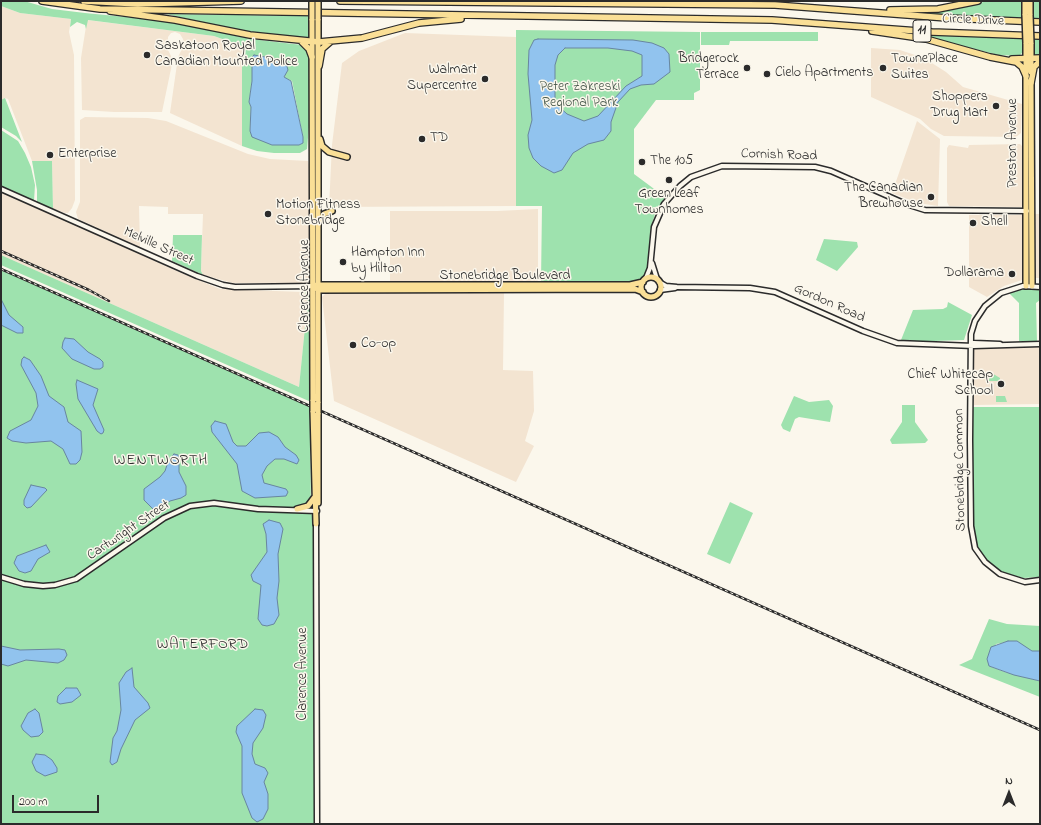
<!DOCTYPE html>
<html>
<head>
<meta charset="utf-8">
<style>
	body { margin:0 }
	#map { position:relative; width:1041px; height:825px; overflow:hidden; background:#fbf7ec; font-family:"Indie Flower",sans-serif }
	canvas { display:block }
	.frame { position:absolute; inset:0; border:2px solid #2b2b2b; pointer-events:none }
	.north { position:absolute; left:989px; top:773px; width:40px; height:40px; -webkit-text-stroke:3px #fbf7ec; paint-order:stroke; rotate:0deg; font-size:11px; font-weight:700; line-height:16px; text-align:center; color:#2b2b2b }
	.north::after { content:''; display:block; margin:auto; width:14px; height:18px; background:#2b2b2b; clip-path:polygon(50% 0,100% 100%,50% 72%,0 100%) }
	.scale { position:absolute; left:12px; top:795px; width:87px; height:18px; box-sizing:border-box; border:2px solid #2b2b2b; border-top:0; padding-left:5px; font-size:12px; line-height:14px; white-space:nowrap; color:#2b2b2b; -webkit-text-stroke:3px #fbf7ec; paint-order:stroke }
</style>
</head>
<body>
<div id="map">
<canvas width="1041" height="825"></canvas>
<div class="frame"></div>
<div class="north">N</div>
<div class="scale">200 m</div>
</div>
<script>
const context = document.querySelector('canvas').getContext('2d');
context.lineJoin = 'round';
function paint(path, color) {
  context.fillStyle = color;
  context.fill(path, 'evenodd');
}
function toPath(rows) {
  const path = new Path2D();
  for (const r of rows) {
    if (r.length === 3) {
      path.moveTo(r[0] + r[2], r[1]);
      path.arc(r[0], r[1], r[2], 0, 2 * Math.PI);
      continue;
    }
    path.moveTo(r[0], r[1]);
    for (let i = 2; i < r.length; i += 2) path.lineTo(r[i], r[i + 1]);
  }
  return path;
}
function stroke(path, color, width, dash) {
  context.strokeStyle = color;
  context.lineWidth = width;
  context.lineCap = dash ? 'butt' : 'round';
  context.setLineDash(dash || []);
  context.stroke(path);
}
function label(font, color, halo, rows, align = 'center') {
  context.font = font + ' "Indie Flower",sans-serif';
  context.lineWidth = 3;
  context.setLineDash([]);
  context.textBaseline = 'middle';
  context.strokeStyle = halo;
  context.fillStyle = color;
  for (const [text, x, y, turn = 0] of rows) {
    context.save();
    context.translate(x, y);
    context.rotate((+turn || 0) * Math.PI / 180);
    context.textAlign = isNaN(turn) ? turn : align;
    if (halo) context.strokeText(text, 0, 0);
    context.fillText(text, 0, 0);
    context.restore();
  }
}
paint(toPath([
	[1,6,20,13,71,19,69,32,74,55,75,200,72,208,68,213,65,213,53,209,52,161,32,161,8,99,5,98,1,102],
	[87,20,214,36,242,46,242,146,170,113,178,57,184,45,183,39,180,34,175,32,171,33,168,37,168,50,171,56,172,64,162,112,114,112,82,110,81,58],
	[405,33,516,37,516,206,329,207,332,145,342,63,359,51],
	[871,48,900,50,924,58,946,72,963,87,1022,104,1021,133,1016,137,944,136,931,129,920,119,871,97],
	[85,117,148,118,166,121,248,154,270,159,308,161,310,170,312,271,307,282,303,283,233,283,203,275,201,271,203,214,168,214,168,207,139,206,140,247,78,219,76,212,80,202,80,120],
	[917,121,940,139,938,206,918,203,892,193],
	[1020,144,1023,147,1025,204,1021,207,949,206,947,202,947,148,949,145,968,148,969,145],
	[1,191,179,272,220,289,304,292,308,297,299,387,1,255],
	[538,209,538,284,390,285,390,211,497,211],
	[1035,214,1040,214,1040,278,1033,278],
	[969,215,1022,215,1022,280,1004,286,987,297,969,287],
	[326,293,504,293,503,370,533,371,534,411,525,441,534,446,516,482,334,401,322,297],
	[1040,347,1040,404,974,405,974,350,975,348]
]), '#f3e4d1');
paint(toPath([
	[1,1,24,1,52,9,85,13,166,21,251,39,302,45,306,48,309,54,310,114,307,149,300,153,274,153,257,151,242,146,242,46,214,36,88,20,86,29,85,25,77,22,70,27,71,19,20,13,1,6],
	[258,55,273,58,284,74,285,78,292,81,303,137,303,143,299,145,272,145,250,131,251,107,249,102,252,81,252,57],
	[988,1,1021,1,1023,19,911,13,947,10],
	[1032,1,1040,1,1040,19,1033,19],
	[166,14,309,16,309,39,238,30],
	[516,30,700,32,700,90,694,93,694,100,656,100,634,129,634,174,665,197,655,214,652,224,648,272,644,279,637,284,541,282,542,206,516,206],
	[701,32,818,32,818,41,730,41,729,45,701,45],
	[922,33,1023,38,1023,44,1022,53,1019,56,998,55,916,34],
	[1033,38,1040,38,1040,56,1033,54],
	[5,98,22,142,16,136,1,127,1,100],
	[1,130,18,141,25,153,31,167,35,185,34,201,1,186],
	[32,161,52,161,53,209,37,202,37,190],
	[173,235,202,235,201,271,203,275,172,261],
	[824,239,857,242,858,247,837,271,816,260],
	[1,255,299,387,308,297,304,292,310,293,311,402,1,265],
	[1,270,310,407,311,514,314,517,314,524,315,824,1,824],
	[1024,289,1040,290,1040,300,1036,303,1037,342,1019,341,1019,303,1008,292],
	[948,302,972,315,964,340,905,342,901,340,913,310,943,309,947,307],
	[990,372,1000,378,1000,381,989,381],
	[794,396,809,402,829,400,833,406,830,422,799,417,795,419,790,432,783,429,781,425],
	[996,396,1005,396,1007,402,996,402],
	[902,405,915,405,915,422,928,440,925,443,892,444,890,440,902,422],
	[972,407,1040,407,1040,577,1023,578,1002,572,987,561,975,543,972,531],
	[730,502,753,513,730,564,707,554],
	[989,619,1007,624,1040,626,1040,651,1032,651,1013,641,996,644,989,666,1005,672,1040,681,1040,697,959,665,972,659]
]), '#9ee2ae');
const water = toPath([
	[538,39,633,40,652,43,664,48,669,54,670,72,654,84,641,85,630,89,618,102,611,122,611,131,604,140,588,144,573,153,562,170,554,173,541,166,533,158,529,148,528,135,532,120,528,74,529,50,534,40,538,39],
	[565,48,608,48,632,51,642,55,642,76,626,86,598,116,584,121,567,114,555,103,555,65,558,55,565,48],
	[254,55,282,60,286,63,288,70,284,77,291,81,303,137,303,143,299,145,272,145,252,137,250,131,251,107,249,102,252,81,252,57,254,55],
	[1,299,9,315,23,327,23,333,17,333,1,325,1,299],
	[65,338,74,339,88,352,100,359,103,362,103,367,100,369,94,369,72,359,62,348,63,342,65,338],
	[24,357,30,360,41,376,49,396,64,407,68,422,81,431,82,452,80,460,76,464,70,464,63,449,51,441,26,443,12,441,7,438,10,431,31,420,38,406,36,393,21,365,22,359,24,357],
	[77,380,98,389,93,405,104,430,103,433,101,434,97,431,78,399,76,384,77,380],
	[215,421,226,424,233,442,237,446,246,446,259,433,269,432,278,437,285,447,296,455,299,460,297,464,284,459,275,459,267,466,262,475,264,483,286,489,288,492,286,496,255,498,242,491,237,464,212,432,211,426,215,421],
	[174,454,178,455,179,458,179,472,186,486,186,495,181,498,170,501,158,510,154,510,144,500,144,489,160,477,165,471,169,459,174,454],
	[31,485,45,488,47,490,31,507,27,508,24,505,24,500,31,485],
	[269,520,280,523,283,529,278,554,279,581,277,598,279,615,274,624,267,626,262,625,258,619,261,585,253,581,251,575,267,552,266,534,263,524,269,520],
	[46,545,50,552,38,559,31,571,25,573,19,571,14,563,17,556,46,545],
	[1008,641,1017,641,1032,651,1040,651,1040,681,1014,675,989,666,987,659,991,647,1008,641],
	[1,646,20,650,59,649,65,650,67,655,64,660,58,663,26,660,8,666,1,664,1,646],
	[132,668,134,687,148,703,150,708,135,720,121,749,117,762,112,765,110,762,113,738,117,731,121,710,119,683,126,672,132,668],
	[66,688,77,688,81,695,72,702,60,704,57,702,58,696,66,688],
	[35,709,39,713,43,732,39,736,31,737,23,730,21,726,28,713,35,709],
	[255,709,263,710,266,715,263,728,253,743,252,754,255,764,265,768,268,773,264,782,268,794,268,809,263,819,257,822,252,818,242,793,242,746,236,732,237,726,255,709],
	[36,754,45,755,52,760,57,768,57,772,45,776,36,771,32,762,36,754]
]);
paint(water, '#91c3ee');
stroke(water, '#6886a0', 1);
const minor = toPath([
	[1,189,197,276,223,285,235,287,313,286],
	[652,263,657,279],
	[646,278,650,268,654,227,664,204,680,186,691,177,722,166,815,167,831,171,906,204,925,210,1027,211],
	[659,282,666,286,677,287,750,288,775,292,863,331,897,343,974,346,1040,344],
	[1040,287,1023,286,1001,293,985,306,975,321,971,334,970,440,971,526,975,548,985,562,1000,574,1025,582,1040,580],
	[660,290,675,288],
	[971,344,974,343,1000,344],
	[316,524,317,824],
	[1,577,24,584,43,586,55,585,76,579,164,518,190,506,214,503,258,509,317,511]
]);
const major = toPath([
	[1025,1,1025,15],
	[1030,1,1030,15],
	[312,19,313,401],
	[1026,43,1026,286],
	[1031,43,1031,72],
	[1031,80,1032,286],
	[320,139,322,146,329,152,347,157],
	[319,222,324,214,332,211],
	[651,287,10],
	[316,285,630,285,643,282],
	[316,288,318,290,635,289,643,292],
	[318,403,318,19],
	[313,411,316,524],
	[318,503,318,413],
	[297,509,308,506,314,498]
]);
const highway = toPath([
	[42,1,100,9,772,20,932,32,1040,36],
	[84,1,138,4,241,1],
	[340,1,775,5,947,18,1040,22],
	[890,10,938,9,978,1],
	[110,11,175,20,250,35,319,42,362,38,419,23,461,19],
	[872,31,926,39,990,57,1016,62,1022,67,1026,76],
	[302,42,309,49,312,57],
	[1012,59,1040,58],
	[319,66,322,49,330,42],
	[1031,83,1034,67,1040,61]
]);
stroke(minor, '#2b2b2b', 7);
stroke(major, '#2b2b2b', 8);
stroke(highway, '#2b2b2b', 8);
stroke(minor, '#fbf7ec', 4);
stroke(major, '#fadf96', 5);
stroke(highway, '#fadf96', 5.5);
const rail = toPath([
	[1,251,89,290,109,301],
	[1,269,1040,730]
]);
stroke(rail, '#2b2b2b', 2.5);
stroke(rail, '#fbf7ec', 1, [3]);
const majorBridge = toPath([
	[318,1,318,19],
	[1025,15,1026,43],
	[1030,15,1031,43],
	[312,19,312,1],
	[313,411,313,401],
	[318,413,318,403]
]);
stroke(majorBridge, '#2b2b2b', 8, []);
stroke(majorBridge, '#fadf96', 5);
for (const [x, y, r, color] of [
	[147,55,4,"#2b2b2b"],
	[747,68,4,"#2b2b2b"],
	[883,68,4,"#2b2b2b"],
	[767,74,4,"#2b2b2b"],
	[485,79,4,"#2b2b2b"],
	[996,106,4,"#2b2b2b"],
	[422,139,4,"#2b2b2b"],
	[50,155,4,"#2b2b2b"],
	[642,162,4,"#2b2b2b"],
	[669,180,4,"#2b2b2b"],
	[931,197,4,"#2b2b2b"],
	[268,214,4,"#2b2b2b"],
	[973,223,4,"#2b2b2b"],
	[343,262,4,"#2b2b2b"],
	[1012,274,4,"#2b2b2b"],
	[353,345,4,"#2b2b2b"],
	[1001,384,4,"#2b2b2b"]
]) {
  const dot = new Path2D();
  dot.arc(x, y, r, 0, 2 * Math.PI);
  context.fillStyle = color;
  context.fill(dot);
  stroke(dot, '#fbf7ec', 1.5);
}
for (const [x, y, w] of [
	[922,31,18]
]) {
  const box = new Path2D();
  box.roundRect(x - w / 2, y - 11, w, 22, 3);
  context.fillStyle = '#fbf7ec';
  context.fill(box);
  stroke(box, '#2b2b2b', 1);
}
label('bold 13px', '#2b2b2b', null, [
	["11",922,31]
]);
label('14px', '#2b2b2b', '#fbf7ec', [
	["Circle Drive",973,21,2],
	["Preston Avenue",1014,143,-90],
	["Cornish Road",779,156,2],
	["Melville Street",158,247,24],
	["Stonebridge Boulevard",505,277],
	["Clarence Avenue",306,286,-90],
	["Gordon Road",829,304,24],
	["Stonebridge Common",961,470,-91],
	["Cartwright Street",129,531,-34],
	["Clarence Avenue",304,674,-90]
]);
label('14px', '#2b2b2b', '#fbf7ec', [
	["Saskatoon Royal",155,47],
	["Canadian Mounted Police",155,63],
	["Bridgerock",739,60,"right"],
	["Terrace",739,76,"right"],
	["TownePlace",891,60],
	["Suites",891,76],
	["Walmart",477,71,"right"],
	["Supercentre",477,87,"right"],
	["Cielo Apartments",775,74],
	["Shoppers",988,98,"right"],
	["Drug Mart",988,114,"right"],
	["TD",430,139],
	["Enterprise",58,155],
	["The 105",650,162],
	["The Canadian",923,189,"right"],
	["Brewhouse",923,205,"right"],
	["Green Leaf",669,195,"center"],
	["Townhomes",669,211,"center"],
	["Motion Fitness",276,206],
	["Stonebridge",276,222],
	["Shell",981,223],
	["Hampton Inn",351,254],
	["by Hilton",351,270],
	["Dollarama",1004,274,"right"],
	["Co-op",361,345],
	["Chief Whitecap",993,376,"right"],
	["School",993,392,"right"]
], 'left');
label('14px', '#48594c', '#fbf7ec', [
	["Peter Zakreski",580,88],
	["Regional Park",580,104]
]);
context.letterSpacing = '1px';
label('15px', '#2b2b2b', '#fbf7ec', [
	["WENTWORTH",161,462],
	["WATERFORD",203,646]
]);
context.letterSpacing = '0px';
</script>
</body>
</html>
